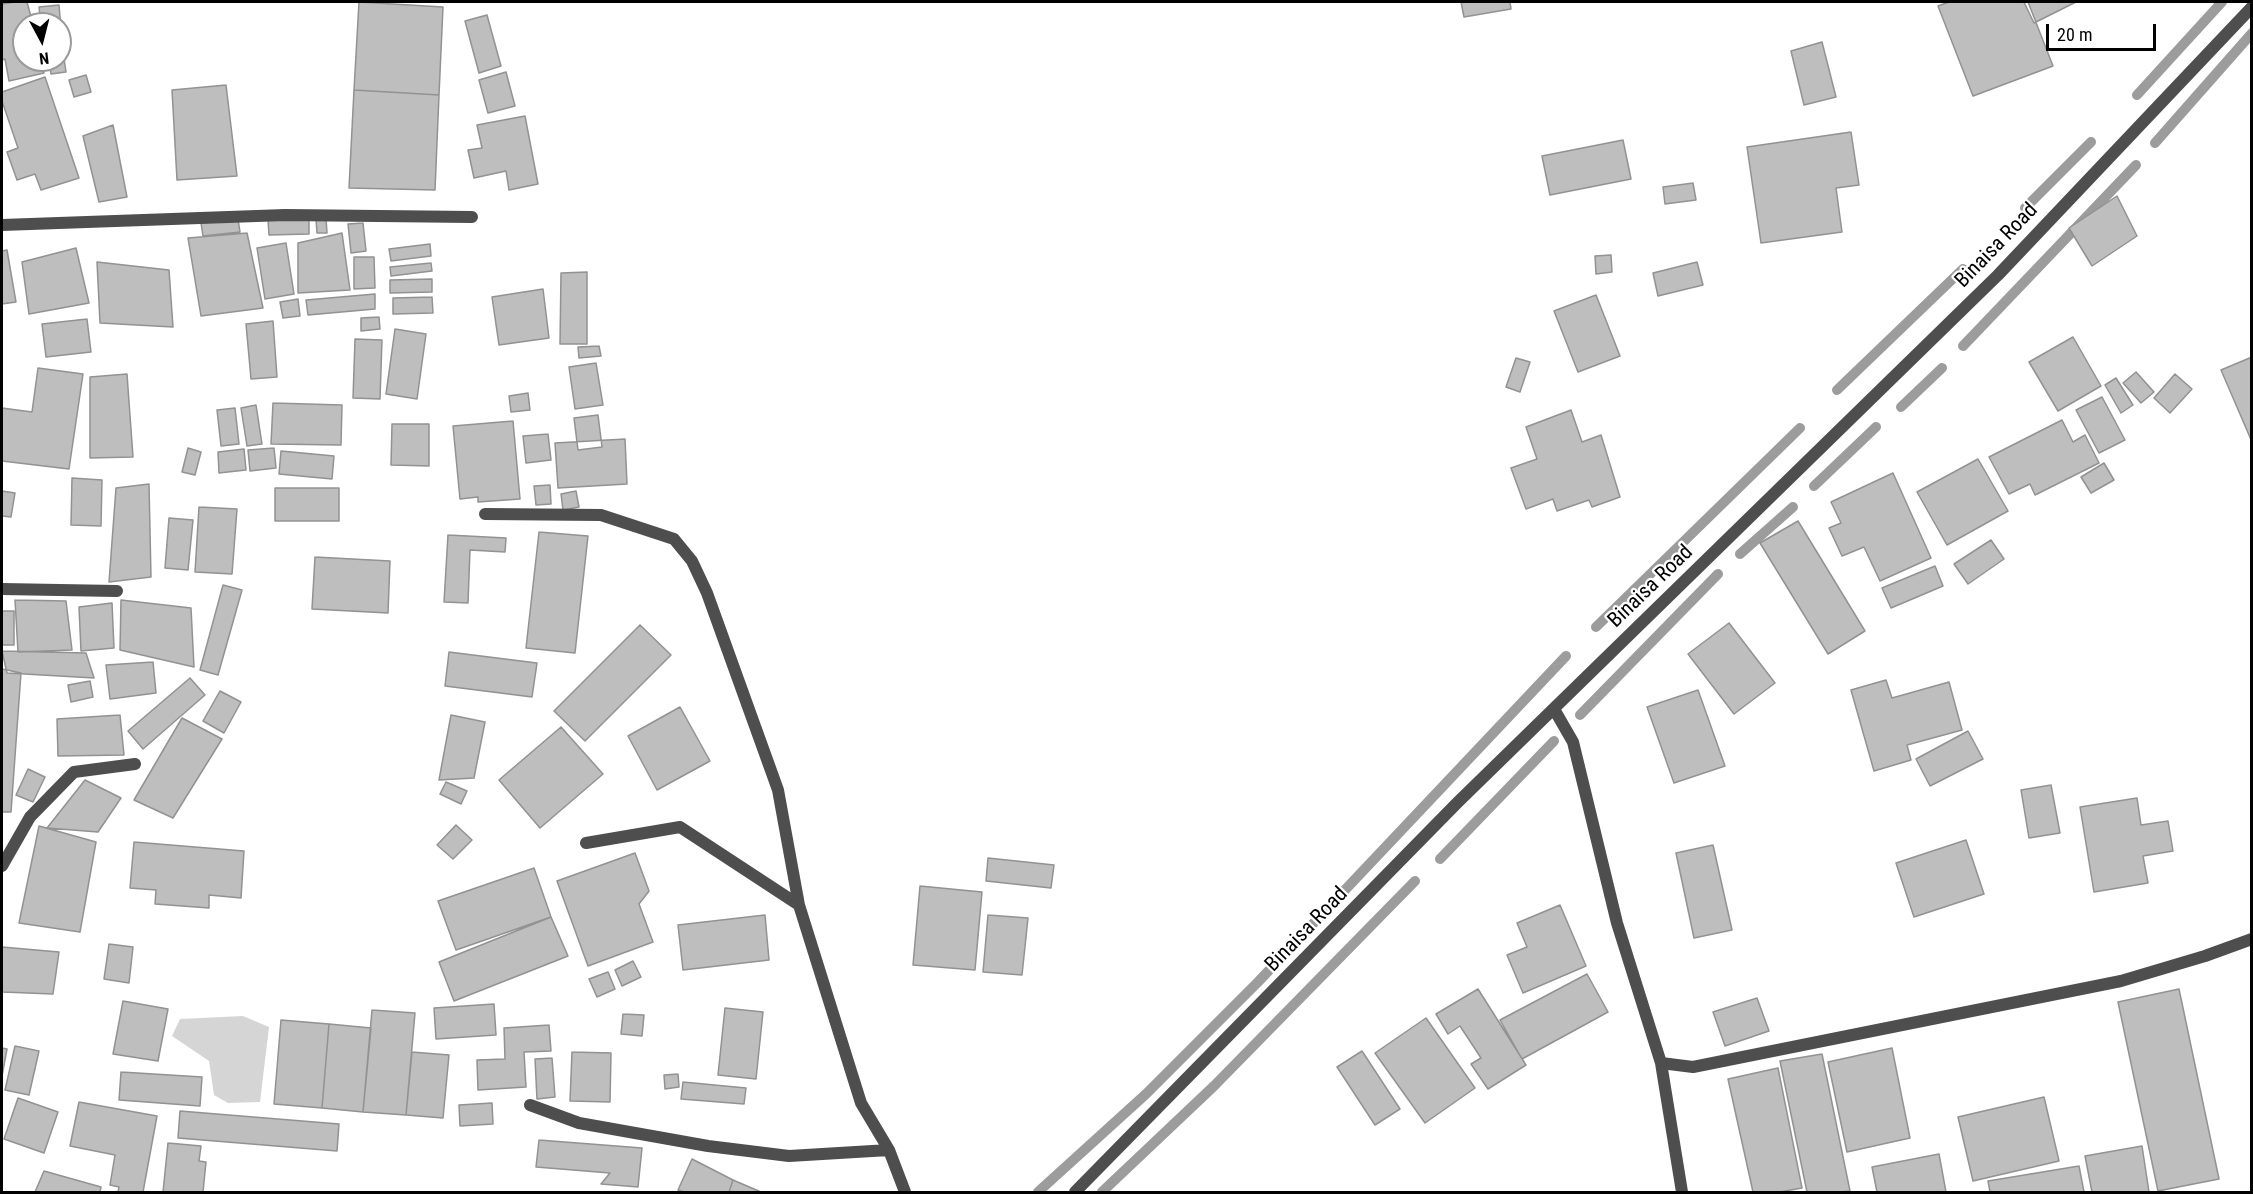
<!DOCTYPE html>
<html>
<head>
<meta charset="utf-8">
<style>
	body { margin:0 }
	#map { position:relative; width:2253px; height:1194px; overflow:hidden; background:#fff; font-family:"Roboto Condensed",sans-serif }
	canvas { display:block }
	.frame { position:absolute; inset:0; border:3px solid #000; pointer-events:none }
	.north { position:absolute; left:12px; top:12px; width:60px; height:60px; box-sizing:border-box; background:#fff; border:2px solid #999; border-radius:50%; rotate:173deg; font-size:16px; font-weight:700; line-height:24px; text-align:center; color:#000 }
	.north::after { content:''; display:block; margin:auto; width:21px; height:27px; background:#000; clip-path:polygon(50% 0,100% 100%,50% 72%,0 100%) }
	.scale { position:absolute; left:2046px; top:24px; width:110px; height:27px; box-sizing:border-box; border:3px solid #000; border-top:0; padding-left:8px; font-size:18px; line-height:21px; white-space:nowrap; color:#000; -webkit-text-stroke:4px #fff; paint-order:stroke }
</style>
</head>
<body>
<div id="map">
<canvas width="2253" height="1194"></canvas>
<div class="frame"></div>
<div class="north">N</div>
<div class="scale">20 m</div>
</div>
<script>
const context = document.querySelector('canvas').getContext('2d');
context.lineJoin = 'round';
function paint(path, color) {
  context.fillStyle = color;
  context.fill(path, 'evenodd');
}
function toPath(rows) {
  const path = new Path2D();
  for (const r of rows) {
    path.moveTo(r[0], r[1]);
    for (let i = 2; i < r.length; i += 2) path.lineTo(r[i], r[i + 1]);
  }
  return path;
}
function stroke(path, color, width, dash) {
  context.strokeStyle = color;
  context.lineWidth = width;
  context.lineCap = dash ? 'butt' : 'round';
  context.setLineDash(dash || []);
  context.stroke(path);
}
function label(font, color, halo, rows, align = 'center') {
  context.font = font + ' "Roboto Condensed",sans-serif';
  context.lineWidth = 4.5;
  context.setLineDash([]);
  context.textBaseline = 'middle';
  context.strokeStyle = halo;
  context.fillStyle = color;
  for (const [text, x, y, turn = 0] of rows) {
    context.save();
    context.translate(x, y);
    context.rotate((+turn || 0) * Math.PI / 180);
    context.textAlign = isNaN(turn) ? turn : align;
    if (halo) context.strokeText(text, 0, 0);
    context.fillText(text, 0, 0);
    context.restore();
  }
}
paint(toPath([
	[243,1016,269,1027,260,1102,228,1103,214,1095,209,1061,172,1036,180,1019]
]), '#d5d5d5');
stroke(toPath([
	[2137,95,2222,2],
	[2155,143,2252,33],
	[2025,208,2091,142],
	[1963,346,2136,165],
	[1837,390,1963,269],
	[1901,407,1942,368],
	[1814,486,1876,427],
	[1740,554,1793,507],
	[1596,627,1800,428],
	[1580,715,1718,574],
	[1440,859,1554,741],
	[1038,1192,1146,1094,1258,982,1566,656],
	[1102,1192,1214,1086,1415,881]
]), '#9c9c9c', 10);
const building = toPath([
	[15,2,27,2,33,24,24,24,24,60,41,60,44,73,9,81,5,59,2,60,2,4,15,2],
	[359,2,443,7,439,95,354,90,359,2],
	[1461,2,1510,2,1511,9,1464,17,1461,2],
	[1949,2,2028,2,2053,66,1973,96,1938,6,1949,2],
	[2024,2,2076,2,2034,23,2024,2],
	[59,5,62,40,60,40,60,24,41,24,39,7,59,5],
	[487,15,501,66,479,73,465,21,487,15],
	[1822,42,1836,97,1804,105,1791,51,1822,42],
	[62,45,66,72,51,74,49,60,60,60,60,46,62,45],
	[506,72,515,106,488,113,479,80,506,72],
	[86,75,91,92,74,97,69,80,86,75],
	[45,77,79,178,41,190,35,174,17,180,7,152,18,148,2,101,2,92,45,77],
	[226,85,237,176,177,180,172,90,226,85],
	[354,90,439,95,435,190,349,188,354,90],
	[525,116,538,184,509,190,506,171,474,178,468,150,482,148,477,125,525,116],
	[113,125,127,197,99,202,83,136,113,125],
	[1851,132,1859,185,1836,188,1842,232,1761,243,1747,147,1851,132],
	[1623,140,1631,179,1550,195,1542,156,1623,140],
	[1693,183,1696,200,1665,204,1663,187,1693,183],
	[2117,196,2137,236,2092,266,2069,228,2117,196],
	[326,218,327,233,317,233,316,219,326,218],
	[238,219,240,232,203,236,201,223,238,219],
	[309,219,309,234,269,235,268,220,309,219],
	[363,223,366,251,351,253,348,224,363,223],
	[247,233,263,308,201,316,188,238,247,233],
	[342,233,350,290,298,293,298,243,342,233],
	[286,243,294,294,265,299,257,248,286,243],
	[430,244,431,256,391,261,389,249,430,244],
	[76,248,89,303,29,314,22,262,76,248],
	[7,250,16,302,2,304,2,251,7,250],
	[1611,255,1612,272,1596,274,1595,256,1611,255],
	[354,257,374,257,375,288,354,289,354,257],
	[97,262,169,270,173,327,100,323,97,262],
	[1697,262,1703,285,1658,296,1653,273,1697,262],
	[431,263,432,271,391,276,390,267,431,263],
	[587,272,587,344,560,344,561,273,587,272],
	[432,279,432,292,390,293,390,280,432,279],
	[543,289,549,338,499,345,492,297,543,289],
	[375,294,375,309,308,315,306,300,375,294],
	[1596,295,1620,356,1578,372,1554,311,1596,295],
	[432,297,433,313,393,314,393,298,432,297],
	[298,299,300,316,283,318,280,302,298,299],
	[379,317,380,329,361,331,361,318,379,317],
	[87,319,91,352,46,357,42,324,87,319],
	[273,321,277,377,251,379,246,324,273,321],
	[395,329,426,334,417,399,386,394,395,329],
	[2073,337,2101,386,2058,411,2029,362,2073,337],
	[355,339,382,340,380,399,353,398,355,339],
	[599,346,601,356,579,358,578,347,599,346],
	[2252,357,2252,442,2221,370,2252,357],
	[1516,358,1530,362,1520,392,1506,387,1516,358],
	[596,363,603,405,575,409,569,367,596,363],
	[38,368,83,374,69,469,2,461,2,408,32,412,38,368],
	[2136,372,2154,392,2141,403,2123,383,2136,372],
	[127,374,133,457,90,458,90,377,127,374],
	[2175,374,2192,389,2170,413,2154,398,2175,374],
	[2116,378,2133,405,2121,413,2105,385,2116,378],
	[528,393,530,410,511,412,509,396,528,393],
	[2102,397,2125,440,2099,453,2076,410,2102,397],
	[273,403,342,405,341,445,271,444,273,403],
	[256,405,262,444,247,446,241,408,256,405],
	[235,408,239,444,221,446,217,410,235,408],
	[1571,410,1582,442,1601,435,1620,497,1592,507,1589,500,1557,511,1553,499,1526,509,1511,468,1537,459,1526,427,1571,410],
	[598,415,602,447,578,450,574,418,598,415],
	[2062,420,2073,442,2085,435,2099,463,2035,495,2030,484,2009,494,1989,457,2062,420],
	[513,421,520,499,478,502,478,497,460,499,453,426,513,421],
	[392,424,429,424,429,466,391,465,392,424],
	[548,434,551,460,526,463,523,436,548,434],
	[625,439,627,484,558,488,555,443,625,439],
	[188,448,201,452,195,475,182,472,188,448],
	[274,448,276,468,250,471,248,450,274,448],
	[244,449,246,470,219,473,218,452,244,449],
	[281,451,334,456,332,479,279,474,281,451],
	[1978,459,2008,511,1947,545,1917,492,1978,459],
	[2104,463,2114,480,2091,493,2081,477,2104,463],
	[1893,473,1931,558,1880,581,1864,547,1842,556,1829,528,1841,523,1831,502,1893,473],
	[72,478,102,480,101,526,71,525,72,478],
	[149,484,151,577,109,582,116,488,149,484],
	[550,485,551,504,536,505,534,486,550,485],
	[275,488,339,488,339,521,275,521,275,488],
	[2,491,15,493,11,517,2,516,2,491],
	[576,491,579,507,563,510,561,494,576,491],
	[199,507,237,509,232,574,195,572,199,507],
	[169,518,193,520,188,570,165,568,169,518],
	[1798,521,1865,631,1828,654,1760,543,1798,521],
	[539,532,588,536,575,653,526,648,539,532],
	[448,535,506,538,505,552,470,550,468,603,444,602,448,535],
	[1991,540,2004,559,1968,584,1954,564,1991,540],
	[315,557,390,561,388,613,312,609,315,557],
	[1935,566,1943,586,1891,608,1882,588,1935,566],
	[223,585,242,590,218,675,200,670,223,585],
	[15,600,66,601,72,650,18,652,15,600],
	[121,600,191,608,194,667,120,650,121,600],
	[112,603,114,648,81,651,79,607,112,603],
	[2,611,14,611,14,645,2,645,2,611],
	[1729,623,1775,683,1734,714,1688,654,1729,623],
	[640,625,671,655,585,741,554,711,640,625],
	[2,651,86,653,94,678,7,673,2,651],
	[449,652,537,663,532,697,445,686,449,652],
	[153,662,156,693,110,699,106,665,153,662],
	[2,669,21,673,11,812,2,812,2,669],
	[190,678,205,695,143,749,128,731,190,678],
	[1886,680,1892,698,1949,682,1962,730,1907,745,1911,760,1874,771,1851,690,1886,680],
	[90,681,93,697,71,702,68,685,90,681],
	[1698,690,1725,766,1674,783,1647,707,1698,690],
	[220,691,241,702,224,733,203,721,220,691],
	[680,707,710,761,657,790,628,736,680,707],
	[120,715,124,755,58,756,57,719,120,715],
	[451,715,485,722,474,778,439,780,451,715],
	[182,718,222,739,173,818,134,800,182,718],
	[561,727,603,774,540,828,499,780,561,727],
	[1968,731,1983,759,1930,786,1916,759,1968,731],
	[28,769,45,777,33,802,16,795,28,769],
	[85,780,121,798,98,832,47,828,85,780],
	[446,782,467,791,461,804,440,794,446,782],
	[2051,785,2060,833,2029,838,2021,790,2051,785],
	[2137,798,2141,825,2168,821,2173,851,2143,856,2148,883,2094,892,2080,807,2137,798],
	[456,825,472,840,453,859,437,845,456,825],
	[39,826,96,842,80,932,19,923,39,826],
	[1966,840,1984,894,1914,917,1896,863,1966,840],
	[134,842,244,851,241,898,209,895,209,908,155,904,156,890,130,888,134,842],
	[1713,845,1732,930,1694,938,1676,853,1713,845],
	[635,853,649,891,639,904,653,942,588,966,557,881,635,853],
	[988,858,1054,865,1051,888,986,881,988,858],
	[534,868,551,917,456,950,438,901,534,868],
	[920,886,982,892,975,970,913,965,920,886],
	[1560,905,1586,966,1523,993,1507,955,1527,947,1517,923,1560,905],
	[765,915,769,960,683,970,678,925,765,915],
	[988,915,1028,918,1022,975,983,972,988,915],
	[551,917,568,956,454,1001,439,962,551,917],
	[109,944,133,947,129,983,104,979,109,944],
	[2,947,59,952,53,994,2,992,2,947],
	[633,961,641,977,622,986,615,970,633,961],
	[608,972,615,989,597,997,589,979,608,972],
	[1587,974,1608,1012,1522,1059,1500,1020,1587,974],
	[1478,989,1526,1065,1488,1089,1471,1064,1481,1058,1460,1026,1448,1034,1436,1014,1478,989],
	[2179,989,2219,1179,2158,1191,2118,1002,2179,989],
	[1757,998,1769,1031,1725,1046,1713,1012,1757,998],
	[123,1001,168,1009,158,1061,113,1054,123,1001],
	[494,1004,496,1035,436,1039,434,1008,494,1004],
	[725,1008,763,1012,756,1079,718,1075,725,1008],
	[372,1010,415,1013,406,1115,363,1112,372,1010],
	[623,1014,644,1015,642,1036,621,1034,623,1014],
	[1426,1018,1475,1088,1425,1123,1375,1053,1426,1018],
	[281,1020,329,1024,322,1108,274,1104,281,1020],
	[329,1024,371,1028,363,1112,322,1108,329,1024],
	[549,1025,551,1051,524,1052,526,1087,478,1090,477,1060,505,1059,504,1028,549,1025],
	[15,1046,39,1051,29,1095,5,1090,15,1046],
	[2,1048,7,1049,2,1076,2,1048],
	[1892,1048,1910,1138,1847,1152,1828,1062,1892,1048],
	[1362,1051,1400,1109,1375,1125,1337,1067,1362,1051],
	[412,1052,449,1055,443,1118,406,1115,412,1052],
	[572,1052,611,1053,610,1102,570,1101,572,1052],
	[1822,1054,1850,1191,1841,1192,1807,1192,1780,1061,1822,1054],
	[552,1058,555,1097,537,1099,535,1059,552,1058],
	[1778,1068,1802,1188,1780,1192,1753,1192,1728,1079,1778,1068],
	[121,1072,202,1077,200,1106,119,1100,121,1072],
	[678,1074,679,1087,665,1089,664,1075,678,1074],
	[683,1082,746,1088,744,1104,681,1099,683,1082],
	[2044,1097,2059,1161,1973,1181,1958,1117,2044,1097],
	[18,1098,58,1112,44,1153,4,1139,18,1098],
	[79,1102,157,1116,143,1192,118,1192,119,1187,110,1185,115,1155,70,1146,79,1102],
	[492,1103,493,1124,460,1126,459,1105,492,1103],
	[180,1111,339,1124,337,1151,178,1138,180,1111],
	[539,1140,642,1148,638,1187,601,1184,610,1173,536,1167,539,1140],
	[168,1143,201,1146,199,1161,206,1162,203,1192,163,1192,168,1143],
	[2142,1146,2149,1192,2092,1192,2085,1156,2142,1146],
	[1939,1154,1946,1192,1877,1192,1872,1167,1939,1154],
	[692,1159,733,1180,729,1192,684,1192,678,1190,692,1159],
	[2079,1166,2084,1192,1990,1192,1988,1181,2079,1166],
	[44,1171,101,1187,100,1192,35,1192,44,1171],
	[733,1180,761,1192,729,1192,733,1180]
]);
paint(building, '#bebebe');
stroke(building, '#929292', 1.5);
stroke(toPath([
	[2,866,30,817,74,772,135,764]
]), '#4e4e4e', 12);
stroke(toPath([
	[2,225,285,215,472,217],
	[485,514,601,515,674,539,692,561,707,593,778,790,799,905,861,1103,889,1150,905,1192],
	[2,589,117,591],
	[1554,709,1573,742,1617,923,1661,1063,1693,1067,2121,981,2205,956,2252,939],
	[586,843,680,827,799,905],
	[1661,1063,1682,1192],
	[530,1105,579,1123,708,1146,789,1156,889,1150],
	[1075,1192,1458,802,1998,275,2252,7]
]), '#4e4e4e', 12);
label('21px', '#000', '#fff', [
	["Binaisa Road",1997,246,-46],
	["Binaisa Road",1651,587,-44],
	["Binaisa Road",1307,930,-46]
]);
</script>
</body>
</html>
